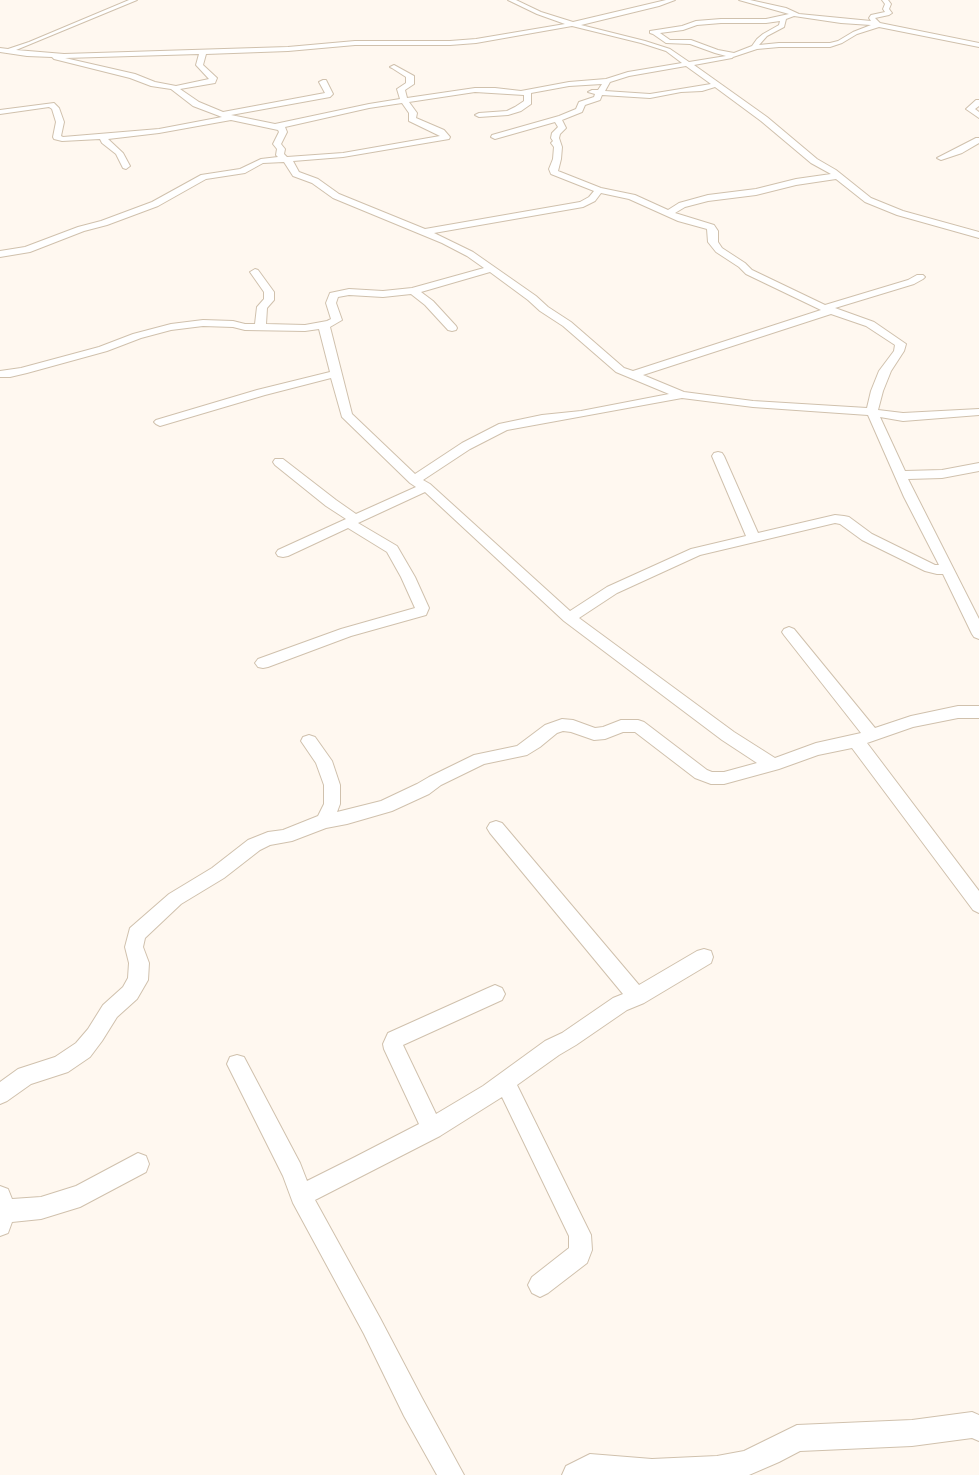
<!DOCTYPE html>
<html>
<head>
<meta charset="utf-8">
<style>
	body { margin:0 }
	canvas { display:block; background:#fff8f0 }
</style>
</head>
<body>
<canvas width="979" height="1475"></canvas>
<script>
const context = document.querySelector('canvas').getContext('2d');
context.lineJoin = 'round';
function toPath(rows) {
  const path = new Path2D();
  for (const r of rows) {
    path.moveTo(r[0], r[1]);
    for (let i = 2; i < r.length; i += 2) path.lineTo(r[i], r[i + 1]);
  }
  return path;
}
function stroke(path, color, width, dash) {
  context.strokeStyle = color;
  context.lineWidth = width;
  context.lineCap = dash ? 'butt' : 'round';
  context.setLineDash(dash || []);
  context.stroke(path);
}
function paint(path, color) {
  context.fillStyle = color;
  context.fill(path, 'evenodd');
}
const minor = toPath([
	[129,0,137,0,16,50,64,54,288,47,355,41,450,41,476,39,565,24,537,14,508,0,516,0,541,12,573,22,666,0,675,0,659,6,581,25,645,41,670,49,689,62,726,56,715,53,690,44,666,43,653,34,650,33,650,31,682,26,696,21,721,19,766,19,789,14,739,0,750,0,786,8,799,14,871,21,869,18,871,15,885,12,883,9,885,4,882,0,888,0,891,4,889,9,892,13,889,15,875,18,880,23,979,43,979,47,879,27,857,34,842,43,830,47,779,47,757,49,733,57,732,58,694,65,767,117,817,159,836,170,871,198,903,211,979,232,979,238,897,215,865,202,836,179,796,185,756,195,708,201,685,207,675,213,714,225,718,231,718,242,722,248,745,263,752,270,825,305,908,280,917,275,923,275,925,277,923,279,914,284,835,308,874,322,906,344,904,351,891,371,883,391,878,410,903,413,979,409,979,415,903,421,880,417,905,471,942,470,979,463,979,471,942,478,908,479,979,619,979,639,974,637,972,634,943,574,937,574,925,571,862,540,840,524,835,523,700,555,617,593,579,618,734,732,775,758,816,743,861,733,784,635,782,632,784,629,789,627,794,629,875,728,911,716,958,706,979,706,979,718,958,718,913,727,867,743,979,891,979,913,973,910,852,748,818,755,779,769,724,784,711,784,695,778,635,732,623,732,605,739,594,740,571,732,563,731,557,733,540,747,527,755,484,764,441,785,429,794,392,811,347,824,326,828,292,841,270,845,260,850,224,878,181,904,145,938,143,947,149,963,148,980,137,999,117,1017,102,1041,90,1057,68,1072,31,1084,7,1101,0,1104,0,1082,18,1069,55,1057,76,1043,88,1029,103,1005,123,987,128,978,129,963,125,947,130,928,169,894,212,868,248,840,268,832,283,830,318,816,324,804,324,785,316,763,301,741,303,737,309,735,315,737,332,761,340,785,340,804,337,812,381,801,417,784,429,777,474,755,517,746,545,725,562,719,573,720,595,728,603,727,621,720,638,720,644,722,707,770,712,772,724,772,757,763,722,740,564,621,425,492,358,523,397,546,415,577,429,608,426,615,351,636,268,667,263,668,258,667,255,663,258,659,341,629,415,608,401,577,387,552,348,528,288,556,283,557,278,556,276,553,278,550,346,519,326,506,275,465,273,462,275,459,283,459,336,500,356,514,416,487,410,483,342,417,331,378,265,395,160,426,156,424,154,422,156,420,257,390,330,372,319,329,305,331,245,330,233,327,203,326,171,330,141,338,107,351,27,373,10,377,0,377,0,371,21,368,99,347,133,334,171,324,203,320,233,321,245,324,255,324,257,307,264,299,264,292,250,272,255,269,258,270,274,292,274,300,267,308,266,324,305,325,327,321,331,319,326,303,330,293,349,289,383,291,412,288,484,268,467,256,442,243,333,198,312,183,293,176,284,162,263,163,245,173,206,179,158,206,107,225,84,231,30,252,0,257,0,251,25,247,78,227,101,221,152,202,201,175,240,169,261,159,278,157,276,155,277,149,273,144,279,132,278,130,231,120,159,133,108,139,123,153,130,166,126,169,123,168,116,154,102,143,100,139,62,141,54,139,53,137,56,122,52,109,49,107,0,114,0,110,54,103,59,108,64,122,61,136,63,137,159,129,222,117,193,106,171,89,151,86,130,78,54,59,52,57,27,56,0,52,0,48,8,49,29,42,129,0],
	[794,16,841,23,871,25,853,32,838,41,830,43,779,43,759,45,767,36,784,27,786,19,794,16],
	[780,21,779,25,763,34,757,39,752,46,734,53,718,50,691,40,670,40,660,33,683,30,697,25,721,23,766,23,780,21],
	[572,26,641,43,666,51,682,63,628,72,606,79,569,82,521,91,495,88,475,88,407,98,405,90,414,84,414,76,394,65,390,67,392,68,406,77,406,83,397,89,400,99,369,104,275,124,231,115,330,97,333,94,326,80,323,80,319,82,325,93,223,112,199,102,180,89,215,83,217,78,203,65,206,54,288,51,355,45,450,45,476,43,572,26],
	[199,54,196,65,209,79,176,86,155,82,135,74,65,58,199,54],
	[686,66,711,84,650,94,605,91,610,82,629,76,686,66],
	[602,84,598,90,592,90,588,92,595,94,594,97,579,102,576,109,559,116,492,135,491,137,495,139,555,122,558,127,552,133,551,138,553,141,551,143,554,147,553,159,549,169,551,174,594,191,589,197,580,202,425,229,339,194,318,179,299,172,293,161,343,157,449,139,450,137,444,130,416,118,417,113,409,102,475,92,524,95,524,101,515,107,507,111,479,113,475,115,479,117,508,115,521,111,531,104,531,93,569,86,602,84],
	[715,87,761,121,811,163,831,174,796,179,756,189,708,195,679,203,668,210,635,195,601,188,558,171,561,159,562,147,559,138,560,134,566,128,562,120,582,112,585,105,600,100,602,95,650,98,681,92,702,91,715,87],
	[402,103,409,113,409,121,440,136,343,153,287,157,284,154,285,149,281,144,287,132,285,127,369,108,402,103],
	[601,193,629,199,678,221,707,229,708,242,716,252,739,267,746,274,821,310,633,371,624,368,571,322,548,307,536,296,473,252,434,233,583,207,595,201,601,193],
	[490,272,528,300,540,311,563,326,616,372,669,394,581,411,542,415,499,424,462,443,415,474,352,414,330,327,342,320,336,303,338,297,349,295,383,297,411,294,425,305,448,330,452,331,456,330,457,328,456,326,433,301,421,292,490,272],
	[831,314,866,326,895,345,894,351,879,371,871,391,867,408,753,401,684,392,643,375,831,314],
	[682,398,753,407,868,415,904,497,939,565,935,565,872,534,849,517,844,516,835,515,758,533,724,456,722,453,718,452,714,453,712,456,746,536,691,549,607,587,570,611,430,484,423,480,470,449,507,430,682,398],
	[976,100,979,100,979,106,975,109,979,112,979,118,966,109,976,100],
	[976,138,979,138,979,143,962,153,941,160,937,158,976,138],
	[496,821,502,823,639,985,697,951,704,949,711,951,713,957,711,963,644,1003,627,1010,576,1045,559,1055,517,1085,591,1235,592,1250,587,1263,548,1293,540,1297,532,1293,528,1285,532,1277,569,1248,569,1236,502,1097,440,1136,315,1200,380,1318,422,1398,464,1475,437,1475,404,1416,364,1334,293,1203,283,1176,227,1064,230,1057,237,1055,244,1057,300,1163,307,1181,355,1157,419,1124,384,1049,383,1044,388,1033,488,988,495,985,502,988,505,994,502,1000,403,1045,436,1114,483,1086,545,1041,562,1033,613,998,623,994,490,833,487,828,490,823,496,821],
	[138,1153,146,1156,149,1164,146,1172,80,1207,41,1219,12,1222,8,1233,0,1236,0,1186,8,1189,12,1199,41,1197,76,1186,138,1153],
	[972,1412,979,1415,979,1441,972,1438,912,1446,800,1451,779,1462,749,1475,562,1475,566,1466,590,1454,652,1459,717,1456,744,1451,797,1425,912,1420,972,1412]
]);
stroke(minor, '#d0c1ad', 2);
paint(minor, '#fff');
</script>
</body>
</html>
